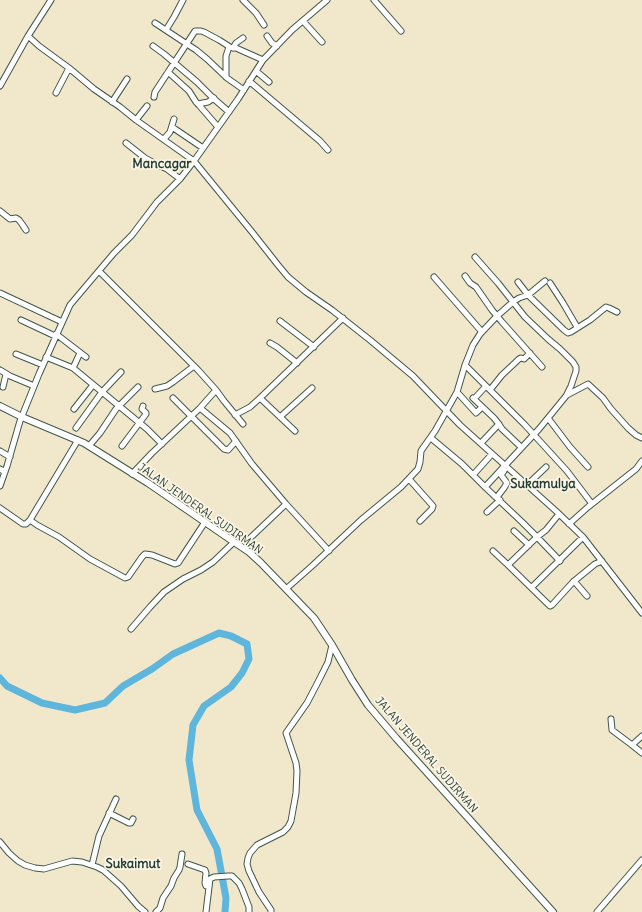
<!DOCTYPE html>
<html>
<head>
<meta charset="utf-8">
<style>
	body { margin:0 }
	canvas { display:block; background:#f1e8cc }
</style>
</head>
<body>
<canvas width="642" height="912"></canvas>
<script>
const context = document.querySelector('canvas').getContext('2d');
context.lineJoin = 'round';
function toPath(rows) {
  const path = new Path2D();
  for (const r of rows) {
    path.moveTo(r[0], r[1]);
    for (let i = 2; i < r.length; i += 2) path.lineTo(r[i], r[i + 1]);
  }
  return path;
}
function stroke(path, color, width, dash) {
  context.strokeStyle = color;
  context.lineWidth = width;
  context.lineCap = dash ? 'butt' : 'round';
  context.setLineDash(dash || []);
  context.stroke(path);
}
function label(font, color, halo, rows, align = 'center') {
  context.font = font + ' Delius,sans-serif';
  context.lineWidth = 3.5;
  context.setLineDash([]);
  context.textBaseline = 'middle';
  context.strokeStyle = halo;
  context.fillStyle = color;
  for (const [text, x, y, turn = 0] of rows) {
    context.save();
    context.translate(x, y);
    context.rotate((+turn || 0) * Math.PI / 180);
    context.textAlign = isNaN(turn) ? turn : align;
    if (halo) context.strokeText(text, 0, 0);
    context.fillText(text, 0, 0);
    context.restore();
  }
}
stroke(toPath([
	[0,678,7,686,42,703,75,710,105,703,123,686,152,669,173,654,219,633,231,636,247,644,249,659,242,673,231,687,204,706,193,725,189,760,197,810,217,849,226,898,225,912]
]), '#5fb6dc', 7);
const minor = toPath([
	[51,0,28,36,39,46,69,68,94,89,120,107,136,120,194,161,252,232,278,265,288,277,306,292,332,310,370,340,413,376,460,425,556,511,583,537,642,613],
	[243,0,256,13,264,25],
	[374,0,401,31],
	[303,21,322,42],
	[155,23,196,50,207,59,227,78,244,90],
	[166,30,174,17,183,0],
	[267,36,272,43,277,46],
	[153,46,164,54,197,82,213,98,229,112],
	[233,48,236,43,243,38],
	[256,71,269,82],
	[168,72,189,91,196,102,198,104,218,127],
	[226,77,226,56,229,47],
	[249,81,320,141,328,150],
	[0,86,28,36],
	[56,93,69,68],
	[154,97,155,92,159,86,195,31,201,31,204,32,219,40,230,47,233,48,236,48,263,60],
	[112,102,127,79],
	[198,104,208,102,214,98],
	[136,120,147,106],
	[172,127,203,148],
	[164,139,170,132,174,119],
	[126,143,145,158,156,164,167,169,180,179],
	[0,211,10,219,16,218,19,220,22,224,26,230],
	[99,271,198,370,216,390,224,401,243,424],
	[465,276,470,283,476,287,492,310,502,322,542,367],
	[434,277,482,332],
	[518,282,528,295,545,281],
	[550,283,563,303,577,327],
	[0,293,62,322],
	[21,320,55,336],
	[280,321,314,347],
	[56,334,86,357],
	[270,343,277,347,297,363],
	[16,354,43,365],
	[46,357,73,368,147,429,162,444],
	[465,365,525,425,567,471,592,504],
	[73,368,80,353],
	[0,370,10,376,34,386],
	[3,387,6,374],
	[155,389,167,386,173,382,194,366],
	[490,390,502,375,519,359,521,358,524,359,530,353],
	[457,392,476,413,482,407],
	[567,395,588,384,603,398,611,409,628,428,636,435,642,438],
	[173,398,224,449,228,450,236,441],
	[260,398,295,431],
	[473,398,494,418,498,423,502,429,521,447],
	[474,399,486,386],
	[200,408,230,433,252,464,286,504],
	[74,409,93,385],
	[235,415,250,407,260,398,343,318],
	[280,417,312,388],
	[548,418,570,447,588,467],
	[76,428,102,392,121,372],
	[431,438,462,464,485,487,539,429,566,396,571,386,576,371,576,367,573,362,560,349,548,339,525,317,498,283,475,257],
	[481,443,499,424],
	[89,446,100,433,116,409,138,387],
	[122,446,146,414,146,413,142,409,143,406],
	[0,451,10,457],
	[0,469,5,472],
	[132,474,152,453,200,408,216,390],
	[473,475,492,454],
	[409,479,433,506,432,509,420,521],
	[527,485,546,467],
	[0,486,7,466,20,421,39,374,70,305,114,253,132,235,157,202,180,179,194,161,238,99,263,60,292,30,327,0],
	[485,487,522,522,537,537,546,530,559,514],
	[497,497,504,488,507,483,501,475,504,471,505,469,503,467],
	[0,508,23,524,26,524,30,520,78,440],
	[487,512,500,500],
	[30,520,37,525,59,537,90,559,125,578,128,577,142,557,145,554,152,555,175,564,178,563,205,522],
	[569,524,588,507,636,469,642,461],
	[514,531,529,545],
	[247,541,286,504,329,551],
	[493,551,508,565],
	[560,561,537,537,508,565,550,606,552,605,573,582,595,564,602,561],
	[574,581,587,596],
	[532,587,583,537],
	[286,589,312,566,361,520,401,487,418,469,420,462,421,451,423,448,435,431,457,392,465,365,473,345,480,334,497,316,513,302,519,298,528,295,564,330,568,333,571,332,590,320,606,307,609,308,617,312],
	[131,629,150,607,164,592,183,579,201,570,213,562,234,542],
	[611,719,612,730,632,745,642,753],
	[632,745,642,736],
	[109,813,129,823,131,823,133,819],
	[0,842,9,853,18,861,25,865,35,868,44,869,72,861,82,862,97,867,103,870,121,886,138,906,145,912],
	[188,864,205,870,206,873,205,883,206,886,209,887],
	[92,865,99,836,116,799],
	[156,912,160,908,163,898,171,886,174,878,179,870,180,867,182,854],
	[206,912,210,879,214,877,228,876,232,876,239,883,242,889,249,907,249,912],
	[271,912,271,910,259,892,249,871,247,864,248,858,250,853,257,845,283,832,288,827,291,821,296,793,297,771,296,763,286,733,307,703,318,682,328,662,332,645],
	[597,912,642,860]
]);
const major = toPath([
	[0,406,22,417,84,443,148,483,234,542,249,552,261,563,314,618,332,645,352,680,368,705,396,738,553,912]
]);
stroke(minor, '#3e574b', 7);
stroke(major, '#3e574b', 8);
stroke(minor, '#fff', 5);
stroke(major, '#fff', 6);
label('11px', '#1f3d34', '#fcf5e5', [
	["JALAN JENDERAL SUDIRMAN",200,509,35],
	["JALAN JENDERAL SUDIRMAN",426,755,49]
]);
label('bold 13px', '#1f3d34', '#fcf5e5', [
	["Mancagar",162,164],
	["Sukamulya",543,484],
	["Sukaimut",133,864]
]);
</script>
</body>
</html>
